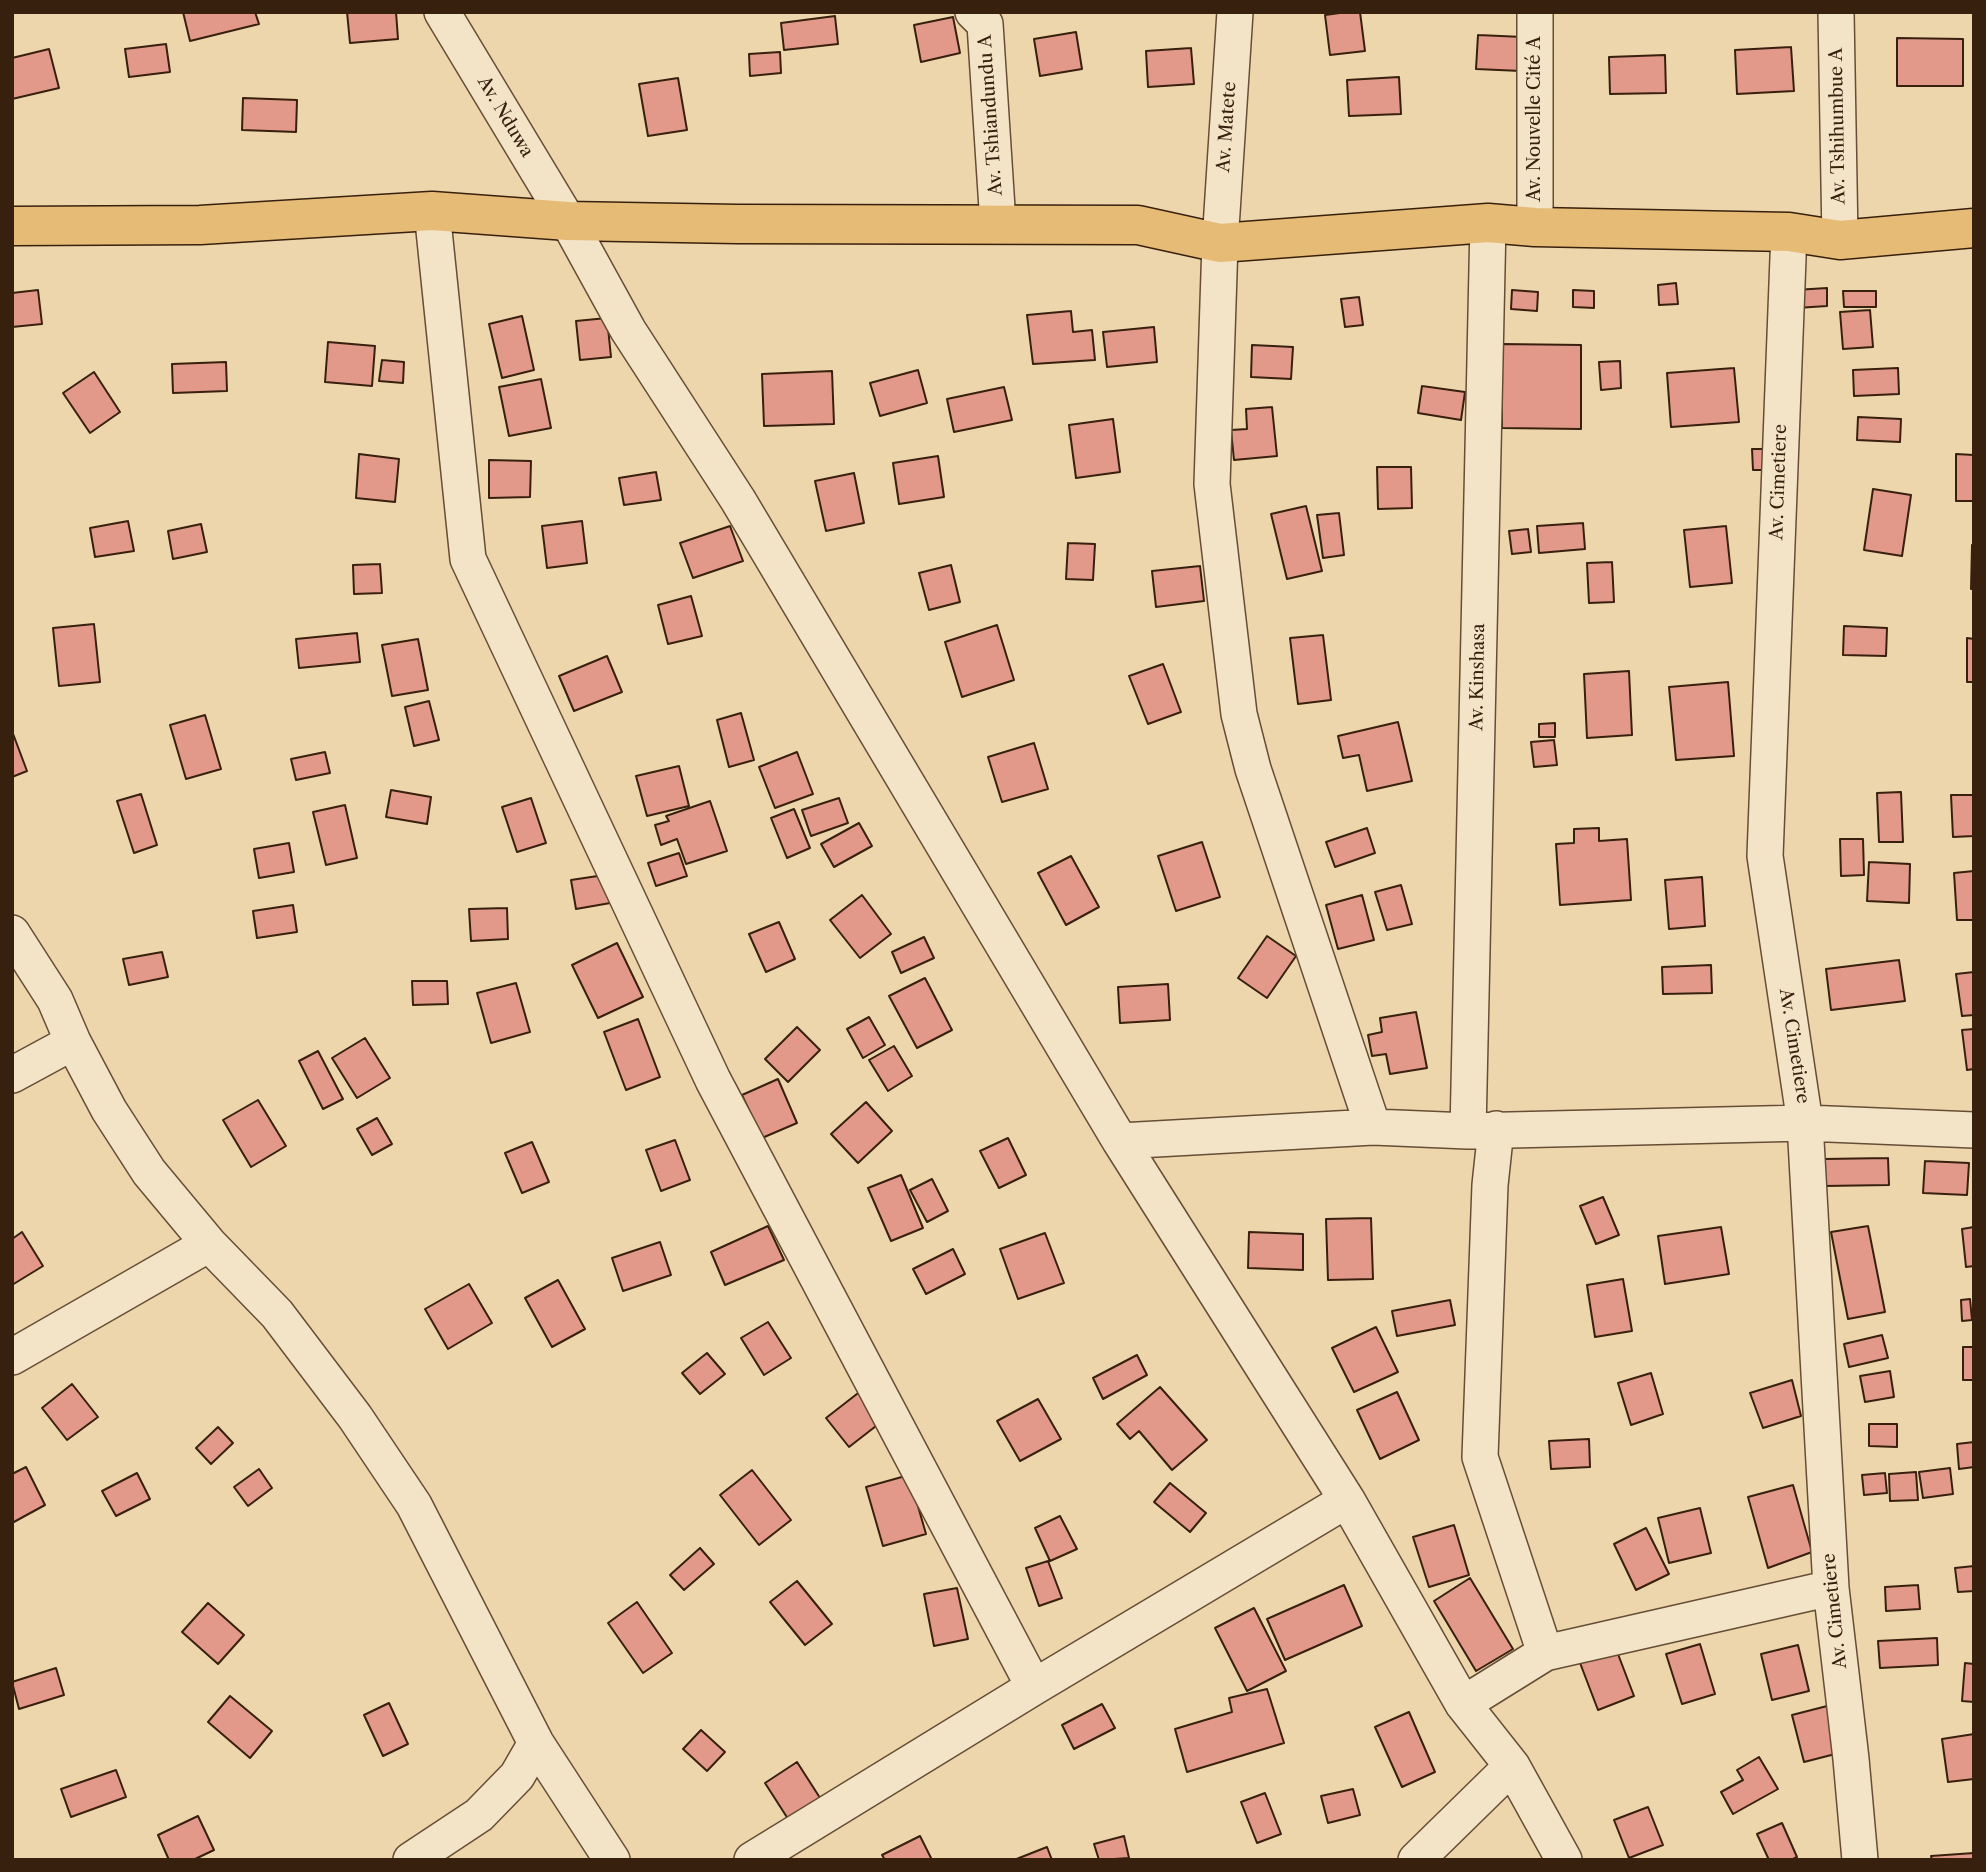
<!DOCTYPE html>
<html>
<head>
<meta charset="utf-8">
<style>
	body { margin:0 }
	#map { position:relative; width:1986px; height:1872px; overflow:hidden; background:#edd6ab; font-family:"Libre Caslon Text",serif }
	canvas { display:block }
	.frame { position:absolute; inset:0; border:14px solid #38200e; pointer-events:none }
</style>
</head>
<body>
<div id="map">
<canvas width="1986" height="1872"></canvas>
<div class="frame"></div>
</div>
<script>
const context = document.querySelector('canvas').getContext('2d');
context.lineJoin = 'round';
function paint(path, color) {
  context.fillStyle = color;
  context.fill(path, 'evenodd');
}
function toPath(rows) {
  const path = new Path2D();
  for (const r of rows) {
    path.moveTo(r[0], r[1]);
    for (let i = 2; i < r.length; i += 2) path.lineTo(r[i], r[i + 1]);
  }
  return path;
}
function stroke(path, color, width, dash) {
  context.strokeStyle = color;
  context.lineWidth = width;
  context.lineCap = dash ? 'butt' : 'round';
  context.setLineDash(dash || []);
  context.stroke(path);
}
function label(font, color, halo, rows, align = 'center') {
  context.font = font + ' "Libre Caslon Text",serif';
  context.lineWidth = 7;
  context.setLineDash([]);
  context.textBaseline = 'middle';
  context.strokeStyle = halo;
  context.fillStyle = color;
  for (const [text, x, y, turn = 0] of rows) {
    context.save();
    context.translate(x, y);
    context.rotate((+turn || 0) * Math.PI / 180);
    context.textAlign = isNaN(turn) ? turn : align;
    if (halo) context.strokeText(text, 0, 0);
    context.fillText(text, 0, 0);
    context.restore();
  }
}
const building = toPath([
	[183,12,255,12,259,24,190,41,183,12],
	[347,12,396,12,398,39,350,43,347,12],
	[1347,12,1360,12,1365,51,1330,55,1325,15,1347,12],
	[835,16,838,44,784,50,781,23,835,16],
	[953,17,960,53,921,62,914,25,953,17],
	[1076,32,1082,69,1040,76,1034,39,1076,32],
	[1478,35,1523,37,1521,71,1476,69,1478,35],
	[1897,38,1963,39,1963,86,1897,86,1897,38],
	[166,44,170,72,129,77,125,49,166,44],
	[1791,47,1794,91,1737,94,1735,50,1791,47],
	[1191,48,1194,84,1148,87,1146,51,1191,48],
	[49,49,59,88,12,99,12,58,49,49],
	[780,52,781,73,750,76,749,54,780,52],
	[1665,55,1666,93,1610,94,1609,57,1665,55],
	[1399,77,1401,114,1349,116,1347,80,1399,77],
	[678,78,687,130,648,136,639,84,678,78],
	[243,98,297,100,296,132,242,130,243,98],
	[1676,283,1678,304,1659,305,1658,285,1676,283],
	[1827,288,1827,306,1796,308,1795,290,1827,288],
	[38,290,42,324,12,327,12,293,38,290],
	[1512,290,1538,292,1537,311,1511,309,1512,290],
	[1573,290,1594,291,1594,308,1573,307,1573,290],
	[1843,291,1876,291,1876,307,1844,307,1843,291],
	[1359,297,1363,325,1345,327,1341,299,1359,297],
	[1870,310,1873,347,1843,349,1840,312,1870,310],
	[1071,311,1073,332,1092,330,1095,360,1033,364,1027,315,1071,311],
	[522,316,534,370,502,378,489,324,522,316],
	[607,318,611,357,580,360,576,321,607,318],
	[1154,327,1157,362,1107,367,1103,332,1154,327],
	[328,342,375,346,372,386,325,382,328,342],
	[1502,344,1581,345,1581,429,1502,428,1502,344],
	[1252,345,1293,347,1291,379,1251,377,1252,345],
	[382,360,404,362,403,383,379,381,382,360],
	[1620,361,1621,388,1601,390,1599,362,1620,361],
	[226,362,227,391,173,393,172,364,226,362],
	[1734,368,1739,422,1671,427,1667,373,1734,368],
	[1898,368,1899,394,1854,396,1853,370,1898,368],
	[918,370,927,403,880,416,870,383,918,370],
	[832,371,834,424,764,426,762,374,832,371],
	[94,372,120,412,90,433,63,393,94,372],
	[541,379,551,428,509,436,499,387,541,379],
	[1422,386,1465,392,1461,420,1418,413,1422,386],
	[1004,387,1012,420,954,432,947,399,1004,387],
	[1272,407,1277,456,1234,460,1231,430,1247,429,1246,409,1272,407],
	[1858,417,1901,419,1900,442,1857,440,1858,417],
	[1113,419,1120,472,1076,478,1069,425,1113,419],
	[1752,449,1772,449,1773,470,1753,470,1752,449],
	[359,454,399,459,395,502,356,498,359,454],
	[1956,454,1974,455,1974,501,1956,501,1956,454],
	[938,456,944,497,899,504,893,463,938,456],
	[489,460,531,461,530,497,489,498,489,460],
	[1377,467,1411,467,1412,508,1378,509,1377,467],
	[656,472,661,500,624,505,619,478,656,472],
	[854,473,864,523,826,531,815,481,854,473],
	[1873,489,1911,495,1902,556,1864,550,1873,489],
	[1306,506,1322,571,1287,579,1271,514,1306,506],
	[1339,513,1344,555,1323,558,1317,515,1339,513],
	[128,521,134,551,95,557,90,528,128,521],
	[582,521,587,563,547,568,542,526,582,521],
	[1583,523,1585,549,1539,553,1537,526,1583,523],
	[201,524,207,552,173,559,168,531,201,524],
	[730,526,743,561,693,578,680,543,730,526],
	[1726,526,1732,583,1690,587,1684,530,1726,526],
	[1528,529,1531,552,1512,554,1509,531,1528,529],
	[1068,543,1095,544,1093,580,1066,579,1068,543],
	[1972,545,1974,545,1974,589,1971,589,1972,545],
	[1612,562,1614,602,1589,603,1587,563,1612,562],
	[380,564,382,593,354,594,353,565,380,564],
	[951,565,960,602,929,610,919,573,951,565],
	[1200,566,1204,601,1156,607,1152,571,1200,566],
	[691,596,702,636,668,644,658,605,691,596],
	[94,624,100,682,59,686,53,628,94,624],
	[997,625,1014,680,962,697,945,642,997,625],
	[1844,626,1887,628,1886,656,1843,655,1844,626],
	[357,633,360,662,299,668,296,639,357,633],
	[1323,635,1331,700,1298,704,1290,638,1323,635],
	[1967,638,1974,639,1974,682,1967,682,1967,638],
	[418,639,428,690,392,696,382,645,418,639],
	[607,656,622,692,574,711,559,676,607,656],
	[1163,664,1181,712,1148,724,1129,676,1163,664],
	[1629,671,1632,735,1587,738,1584,674,1629,671],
	[1728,682,1734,756,1676,760,1669,687,1728,682],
	[429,701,439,740,414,746,405,707,429,701],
	[741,713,754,760,729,767,717,720,741,713],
	[205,715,221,769,186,779,170,725,205,715],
	[1398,722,1412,781,1367,791,1359,755,1343,758,1338,736,1398,722],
	[1555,723,1555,737,1539,737,1539,724,1555,723],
	[12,731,27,771,12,777,12,731],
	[1554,740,1557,765,1534,767,1531,742,1554,740],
	[1034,743,1048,789,1002,802,988,757,1034,743],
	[325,752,330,773,296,780,291,759,325,752],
	[797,752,813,794,775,808,759,767,797,752],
	[679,766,689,806,647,816,636,776,679,766],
	[391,790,431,797,427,824,386,817,391,790],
	[1901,792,1903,842,1879,842,1877,793,1901,792],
	[141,794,157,845,134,853,117,801,141,794],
	[1951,795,1974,795,1974,836,1953,837,1951,795],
	[531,798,546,843,517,852,502,807,531,798],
	[839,798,848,823,811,836,802,810,839,798],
	[710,801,727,851,686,864,677,839,661,845,655,825,669,821,666,816,710,801],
	[345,805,357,858,326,865,313,812,345,805],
	[794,809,810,848,787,858,771,818,794,809],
	[859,823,872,846,834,867,821,844,859,823],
	[1367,828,1375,853,1335,867,1326,842,1367,828],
	[1599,828,1599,841,1627,839,1631,900,1560,905,1556,844,1574,843,1574,829,1599,828],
	[1840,839,1863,839,1864,875,1841,876,1840,839],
	[1202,842,1220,897,1176,911,1158,856,1202,842],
	[289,843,294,872,259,878,254,849,289,843],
	[679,853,687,876,656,886,648,863,679,853],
	[1071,856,1099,907,1066,925,1038,873,1071,856],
	[1869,862,1910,864,1909,903,1867,901,1869,862],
	[1974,871,1974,920,1957,920,1954,873,1974,871],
	[611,874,616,902,576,909,571,880,611,874],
	[1702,877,1705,926,1669,929,1665,880,1702,877],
	[1401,885,1412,924,1387,930,1375,892,1401,885],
	[862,895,891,934,860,958,830,920,862,895],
	[1362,895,1374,940,1338,949,1326,905,1362,895],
	[293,905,297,932,257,938,253,911,293,905],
	[507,908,508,939,471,941,469,909,507,908],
	[779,922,795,959,766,972,749,934,779,922],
	[1267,936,1296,956,1267,998,1238,978,1267,936],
	[924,937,934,958,901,973,892,952,924,937],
	[617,943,643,997,598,1018,572,965,617,943],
	[162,952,168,977,129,985,123,959,162,952],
	[1899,960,1905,1001,1831,1010,1826,969,1899,960],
	[1711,965,1712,993,1663,994,1662,967,1711,965],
	[1974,972,1974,1015,1962,1016,1956,974,1974,972],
	[925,978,952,1030,917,1048,889,996,925,978],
	[412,981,447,981,448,1004,413,1005,412,981],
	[516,983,530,1032,491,1043,477,993,516,983],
	[1168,984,1170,1020,1120,1023,1118,987,1168,984],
	[1416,1012,1427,1068,1390,1074,1386,1054,1372,1056,1368,1035,1382,1032,1380,1018,1416,1012],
	[869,1017,885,1045,863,1058,847,1029,869,1017],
	[638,1019,660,1077,626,1090,604,1032,638,1019],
	[797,1027,820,1050,788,1082,765,1059,797,1027],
	[1974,1029,1974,1069,1967,1070,1962,1030,1974,1029],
	[365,1038,390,1078,357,1098,332,1058,365,1038],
	[894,1046,912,1076,888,1091,869,1060,894,1046],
	[318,1051,343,1099,323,1109,299,1061,318,1051],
	[778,1079,797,1123,762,1138,742,1095,778,1079],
	[258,1100,286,1146,251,1167,223,1120,258,1100],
	[866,1102,892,1131,858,1163,831,1134,866,1102],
	[377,1118,392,1144,372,1155,357,1129,377,1118],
	[1008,1138,1026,1175,999,1188,980,1151,1008,1138],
	[675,1140,690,1180,661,1191,646,1150,675,1140],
	[532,1142,549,1182,522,1193,505,1153,532,1142],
	[1888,1158,1889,1185,1824,1186,1824,1159,1888,1158],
	[1925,1161,1969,1163,1967,1195,1923,1193,1925,1161],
	[901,1175,923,1228,891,1241,868,1188,901,1175],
	[932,1179,948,1211,927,1222,910,1190,932,1179],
	[1603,1197,1619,1235,1596,1244,1580,1206,1603,1197],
	[1371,1218,1373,1279,1328,1280,1326,1219,1371,1218],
	[768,1226,784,1260,725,1285,711,1252,768,1226],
	[1868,1226,1885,1312,1848,1319,1831,1232,1868,1226],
	[1721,1227,1729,1274,1665,1284,1658,1236,1721,1227],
	[1974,1227,1974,1266,1966,1267,1962,1229,1974,1227],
	[22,1232,43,1266,12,1285,12,1239,22,1232],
	[1249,1232,1303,1234,1303,1270,1248,1268,1249,1232],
	[1045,1233,1064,1283,1018,1299,1000,1249,1045,1233],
	[660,1242,671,1275,623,1291,612,1258,660,1242],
	[953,1249,965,1274,926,1294,913,1269,953,1249],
	[1623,1279,1632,1331,1595,1337,1587,1285,1623,1279],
	[558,1280,585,1329,552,1347,525,1298,558,1280],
	[469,1284,492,1323,448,1349,425,1309,469,1284],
	[1970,1299,1972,1320,1962,1321,1961,1300,1970,1299],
	[1450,1300,1455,1325,1397,1336,1392,1311,1450,1300],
	[768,1322,791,1358,764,1375,741,1338,768,1322],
	[1376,1327,1398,1372,1354,1392,1332,1348,1376,1327],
	[1882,1335,1888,1358,1849,1367,1844,1344,1882,1335],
	[1963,1347,1974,1347,1974,1380,1963,1380,1963,1347],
	[707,1353,725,1374,700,1394,682,1373,707,1353],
	[1137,1355,1147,1375,1103,1399,1093,1378,1137,1355],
	[1890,1371,1894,1397,1865,1402,1860,1376,1890,1371],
	[1651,1373,1663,1414,1631,1425,1618,1383,1651,1373],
	[1792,1380,1801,1416,1763,1428,1750,1393,1792,1380],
	[72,1384,98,1417,67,1440,42,1408,72,1384],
	[1160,1387,1207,1440,1172,1470,1139,1431,1130,1439,1117,1424,1160,1387],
	[862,1390,885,1419,849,1447,826,1418,862,1390],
	[1397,1392,1419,1440,1380,1459,1357,1410,1397,1392],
	[1038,1399,1061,1439,1020,1461,997,1421,1038,1399],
	[1869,1424,1897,1424,1897,1447,1869,1446,1869,1424],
	[218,1427,233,1443,211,1464,196,1448,218,1427],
	[1589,1439,1590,1467,1551,1469,1549,1441,1589,1439],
	[1974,1442,1974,1467,1959,1469,1957,1444,1974,1442],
	[26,1467,45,1505,12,1523,12,1474,26,1467],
	[1950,1468,1953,1494,1923,1498,1919,1472,1950,1468],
	[259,1469,272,1488,248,1506,234,1487,259,1469],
	[752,1470,791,1520,759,1545,720,1495,752,1470],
	[1916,1472,1918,1500,1890,1501,1889,1474,1916,1472],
	[137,1473,150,1499,116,1516,102,1491,137,1473],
	[1885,1473,1887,1493,1864,1495,1862,1475,1885,1473],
	[909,1475,926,1534,883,1546,866,1487,909,1475],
	[1170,1483,1206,1513,1190,1532,1154,1502,1170,1483],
	[1793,1485,1812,1552,1768,1568,1748,1497,1793,1485],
	[1700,1508,1711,1553,1669,1563,1658,1518,1700,1508],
	[1060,1516,1077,1549,1050,1561,1035,1528,1060,1516],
	[1454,1525,1469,1575,1429,1587,1413,1537,1454,1525],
	[1646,1528,1669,1574,1636,1590,1614,1544,1646,1528],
	[700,1548,714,1564,684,1590,670,1575,700,1548],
	[1048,1561,1062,1598,1039,1606,1026,1568,1048,1561],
	[1974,1566,1974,1591,1958,1592,1955,1568,1974,1566],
	[1470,1578,1513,1649,1476,1671,1434,1601,1470,1578],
	[797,1581,832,1624,805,1645,770,1602,797,1581],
	[1344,1585,1362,1626,1285,1660,1267,1619,1344,1585],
	[1918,1585,1920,1609,1886,1611,1885,1587,1918,1585],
	[957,1588,968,1639,934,1646,924,1594,957,1588],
	[637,1602,672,1653,643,1673,608,1623,637,1602],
	[208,1603,244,1635,218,1664,182,1632,208,1603],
	[1254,1608,1286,1671,1247,1691,1215,1628,1254,1608],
	[1937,1638,1938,1665,1880,1668,1878,1641,1937,1638],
	[1613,1641,1634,1696,1598,1710,1577,1655,1613,1641],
	[1700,1644,1715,1694,1682,1704,1666,1654,1700,1644],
	[1798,1645,1809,1691,1772,1700,1761,1654,1798,1645],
	[1965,1663,1974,1664,1974,1702,1962,1701,1965,1663],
	[56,1668,64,1695,19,1709,12,1682,56,1668],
	[1267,1689,1284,1743,1187,1772,1175,1729,1232,1712,1229,1698,1267,1689],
	[230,1696,272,1731,250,1758,208,1722,230,1696],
	[389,1703,408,1744,383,1756,364,1715,389,1703],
	[1102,1704,1115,1728,1074,1749,1062,1725,1102,1704],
	[1835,1704,1847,1751,1804,1762,1792,1715,1835,1704],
	[1409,1712,1435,1772,1402,1787,1375,1727,1409,1712],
	[701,1730,725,1752,707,1771,683,1749,701,1730],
	[1974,1734,1974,1779,1948,1782,1942,1739,1974,1734],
	[1759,1757,1778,1789,1733,1814,1721,1792,1743,1780,1737,1770,1759,1757],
	[797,1762,822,1801,790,1822,765,1783,797,1762],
	[116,1770,126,1797,71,1817,61,1789,116,1770],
	[1353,1789,1360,1815,1328,1823,1321,1796,1353,1789],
	[1265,1793,1281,1834,1257,1843,1241,1802,1265,1793],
	[1648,1807,1663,1845,1629,1858,1614,1820,1648,1807],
	[198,1816,214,1850,193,1860,169,1860,158,1835,198,1816],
	[1782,1823,1797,1857,1791,1860,1769,1860,1757,1834,1782,1823],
	[920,1836,932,1860,885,1860,882,1855,920,1836],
	[1124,1836,1129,1858,1099,1860,1094,1844,1124,1836],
	[1047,1847,1052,1860,1014,1860,1047,1847],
	[1974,1853,1974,1860,1932,1860,1931,1856,1974,1853]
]);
paint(building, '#e39989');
stroke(building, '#38200e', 2);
const street = toPath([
	[442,12,568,221,628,330,738,500,1120,1141,1347,1500,1463,1704,1512,1766,1564,1860],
	[973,12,985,24,998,224],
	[1235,12,1220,243,1212,484,1239,714,1253,769,1373,1127],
	[1836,12,1840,240],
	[432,211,468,559,713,1080,1034,1687],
	[1535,227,1535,12],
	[1789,232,1765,856,1805,1123,1831,1588,1851,1759,1860,1860],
	[12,933,55,1000,73,1042,109,1110,149,1172,209,1244,277,1314,355,1417,414,1505,536,1743,612,1860],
	[12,1075,73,1042],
	[1496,1129,1490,1185,1480,1457,1545,1653],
	[1468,1131,1488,223],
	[1120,1141,1373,1127,1468,1131,1805,1123,1974,1130],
	[12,1357,209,1244],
	[1463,1704,1545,1653,1831,1588],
	[411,1860,479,1815,517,1776,536,1743],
	[752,1860,1034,1687,1347,1500],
	[1416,1860,1512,1766]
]);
const highway = toPath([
	[12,226,200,225,432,211,568,221,737,224,1138,225,1220,243,1488,223,1535,227,1789,232,1840,240,1974,228]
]);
stroke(street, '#654e35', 38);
stroke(highway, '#38200e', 41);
stroke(street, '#f3e4c8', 35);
stroke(highway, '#e6bb76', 38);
label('18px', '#38200e', '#f3e4c8', [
	["Av. Tshiandundu A",991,115,-94],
	["Av. Nduwa",505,117,59],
	["Av. Nouvelle Cité A",1535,119,-90],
	["Av. Tshihumbue A",1838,126,-91],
	["Av. Matete",1227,127,-86],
	["Av. Cimetiere",1779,482,-88],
	["Av. Kinshasa",1478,677,-89],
	["Av. Cimetiere",1794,1046,81],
	["Av. Cimetiere",1835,1611,-96]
]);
</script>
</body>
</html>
